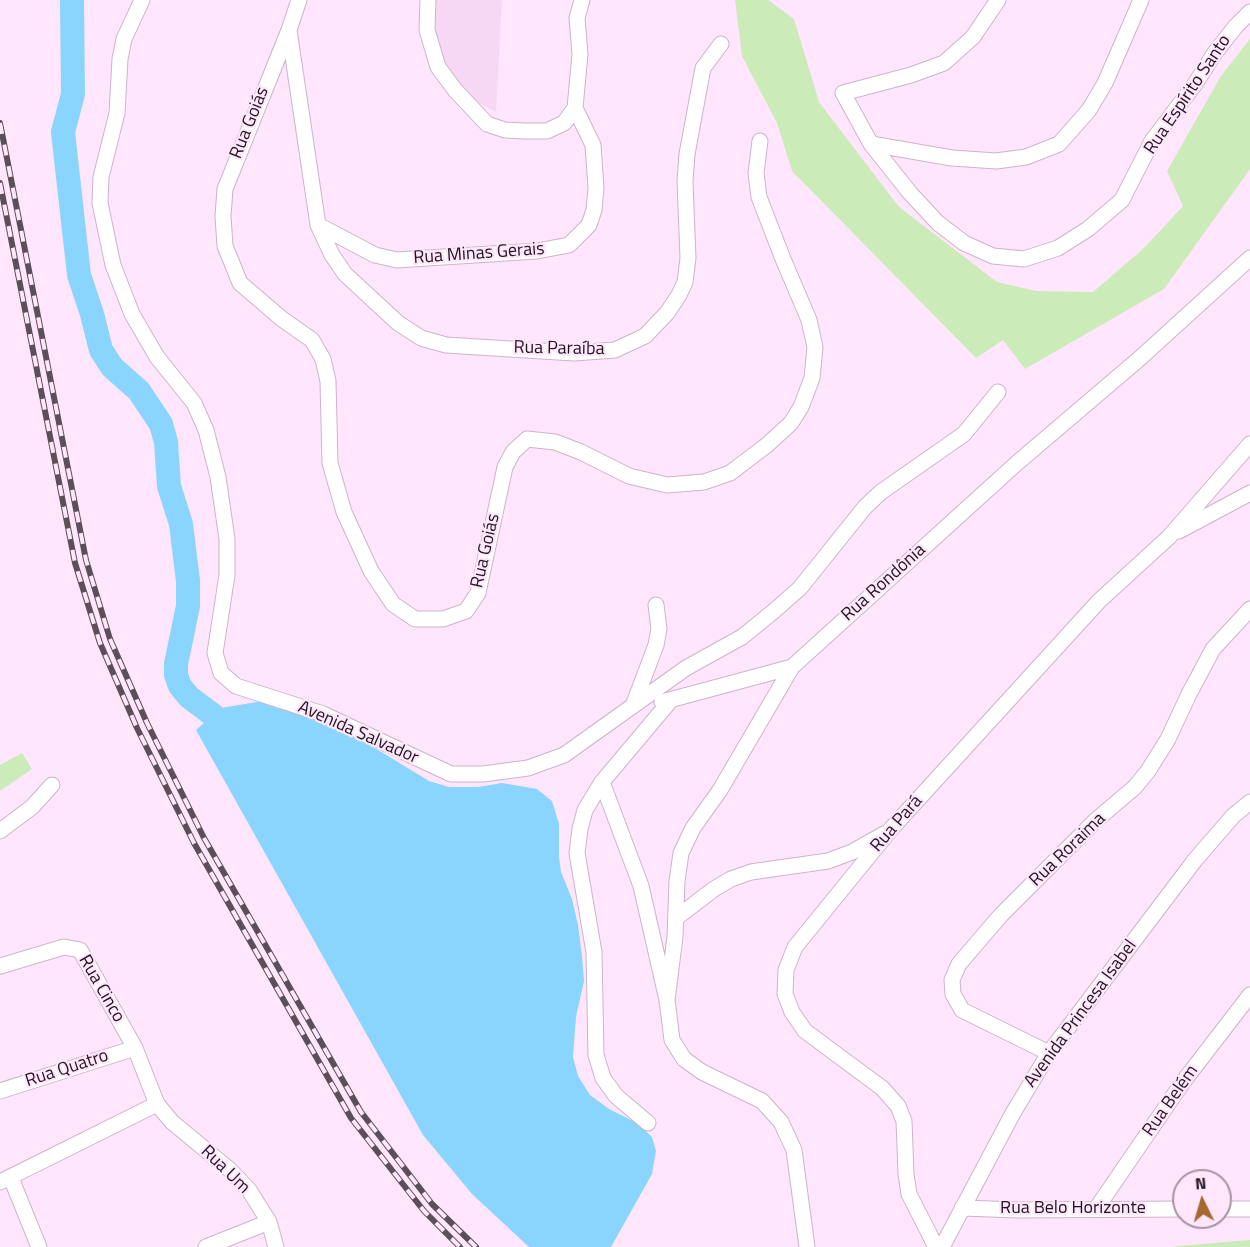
<!DOCTYPE html>
<html>
<head>
<meta charset="utf-8">
<style>
	body { margin:0 }
	#map { position:relative; width:1250px; height:1247px; overflow:hidden; background:#ffe6fd; font-family:"Titillium Web",sans-serif }
	canvas { display:block }
	.north { position:absolute; left:1172px; top:1169px; width:60px; height:60px; box-sizing:border-box; background:#ffe6fd; border:2px solid #a593a3; border-radius:50%; rotate:355deg; font-size:16px; font-weight:700; line-height:24px; text-align:center; color:#1e161d }
	.north::after { content:''; display:block; margin:auto; width:21px; height:27px; background:#a6682d; clip-path:polygon(50% 0,100% 100%,50% 72%,0 100%) }
</style>
</head>
<body>
<div id="map">
<canvas width="1250" height="1247"></canvas>
<div class="north">N</div>
</div>
<script>
const context = document.querySelector('canvas').getContext('2d');
context.lineJoin = 'round';
function paint(path, color) {
  context.fillStyle = color;
  context.fill(path, 'evenodd');
}
function toPath(rows) {
  const path = new Path2D();
  for (const r of rows) {
    path.moveTo(r[0], r[1]);
    for (let i = 2; i < r.length; i += 2) path.lineTo(r[i], r[i + 1]);
  }
  return path;
}
function stroke(path, color, width, dash) {
  context.strokeStyle = color;
  context.lineWidth = width;
  context.lineCap = dash ? 'butt' : 'round';
  context.setLineDash(dash || []);
  context.stroke(path);
}
function label(font, color, halo, rows, align = 'center') {
  context.font = font + ' "Titillium Web",sans-serif';
  context.lineWidth = 4.5;
  context.setLineDash([]);
  context.textBaseline = 'middle';
  context.strokeStyle = halo;
  context.fillStyle = color;
  for (const [text, x, y, turn = 0] of rows) {
    context.save();
    context.translate(x, y);
    context.rotate((+turn || 0) * Math.PI / 180);
    context.textAlign = isNaN(turn) ? turn : align;
    if (halo) context.strokeText(text, 0, 0);
    context.fillText(text, 0, 0);
    context.restore();
  }
}
paint(toPath([
	[433,0,502,0,496,112,465,95,441,55,432,14]
]), '#f6d8f4');
paint(toPath([
	[735,0,768,0,794,19,819,102,899,207,997,282,1036,291,1093,292,1143,249,1183,206,1167,171,1221,76,1250,39,1250,169,1164,289,1025,369,1003,340,976,358,792,171,777,123,742,56],
	[22,753,32,769,0,791,0,765],
	[1250,1240,1250,1247,1174,1247,1178,1246]
]), '#cbebb8');
paint(toPath([
	[257,702,285,705,337,725,429,781,449,787,478,787,502,783,537,789,552,801,559,824,559,857,561,872,572,899,578,925,582,956,584,981,576,1017,573,1057,578,1076,590,1095,609,1109,637,1123,652,1137,656,1151,652,1174,611,1247,529,1247,472,1194,423,1135,196,730,221,708]
]), '#89d5fd');
stroke(toPath([
	[72,0,73,94,63,132,79,275,92,314,101,350,112,367,139,391,161,424,166,442,169,486,181,524,188,581,188,606,176,664,176,675,180,686,189,697,213,715]
]), '#89d5fd', 24);
const minor = toPath([
	[142,0,124,39,120,59,117,113,101,177,100,203,113,265,132,314,157,357,194,403,206,430,218,477,227,539,227,575,215,653,221,673,236,686,323,714,451,774,483,774,528,768,564,755,686,668,742,637,774,611,800,588,865,507,881,492,964,434,998,392],
	[299,0,289,30,225,189,223,216,225,246,240,283,282,319,312,340,323,359,328,381,330,463,344,512,371,571,393,604,415,619,443,619,466,611,478,593,505,467,513,452,527,439,555,442,581,452,629,476,667,485,704,482,730,473,767,445,791,423,801,407,812,378,815,347,809,320,783,259,759,197,756,173,760,141],
	[428,0,427,30,438,67,455,90,487,124,505,130,525,131,547,131,564,123,575,108,580,54,577,18,582,0],
	[998,0,973,37,944,63,911,75,843,93,871,144,910,193,938,223,964,243,993,256,1024,259,1058,248,1088,229,1122,200,1152,141,1195,84,1214,54,1236,26,1250,12],
	[289,30,318,225,332,255,345,274,398,323,421,338,446,345,574,353,615,350,645,336,667,313,679,295,685,282,688,258,685,181,687,154,703,68,721,44],
	[871,144,952,158,996,161,1026,157,1059,144,1089,110,1105,83,1141,0],
	[318,225,375,255,397,260,537,251,569,245,589,225,594,210,596,188,593,145,575,108],
	[1179,531,1250,493],
	[662,702,792,667],
	[633,706,656,645,659,629,656,605],
	[602,782,641,886,667,1000,672,1040,684,1059,702,1072,762,1101,781,1122,794,1150,807,1247],
	[0,831,32,807,52,785],
	[676,918,714,889,731,879,751,872,828,861,852,852,884,834],
	[0,966,64,947,80,950,135,1048,157,1104,172,1122,230,1170,249,1190,269,1222,276,1247],
	[667,1000,675,937,677,881,681,853,693,828,720,790,792,667,1017,463,1139,359,1250,258],
	[1049,1053,962,1010,953,994,952,980,959,964,1001,915,1095,821,1135,787,1148,771,1168,739,1189,694,1213,649,1250,609],
	[0,1091,135,1048],
	[648,1123,616,1096,603,1078,596,1055,594,952,577,853,580,829,585,810,602,782,671,700],
	[11,1178,39,1247],
	[0,1182,157,1104],
	[962,1208,1019,1210,1184,1209],
	[1096,1209,1183,1082,1250,995],
	[1220,1209,1250,1209],
	[206,1247,269,1222],
	[936,1247,909,1194,906,1174,904,1121,898,1106,882,1088,805,1031,792,1012,785,994,786,970,795,947,891,829,1099,601,1169,537,1250,444],
	[942,1247,1013,1113,1049,1053,1195,860,1233,816,1250,802]
]);
stroke(minor, '#cbb4c9', 17);
stroke(minor, '#fff', 15);
const rail = toPath([
	[0,123,86,560,110,639,147,723,204,838,361,1112,432,1204,476,1247],
	[0,183,75,563,100,643,137,728,194,843,351,1118,424,1211,460,1247]
]);
stroke(rail, '#5b4f5a', 6);
stroke(rail, '#ffe6fd', 4, [11]);
label('18px', '#1e161d', '#ffe6fd', [
	["Rua Espírito Santo",1188,95,-56],
	["Rua Goiás",250,123,-68],
	["Rua Minas Gerais",479,254,-4],
	["Rua Paraíba",559,349,1],
	["Rua Goiás",486,551,-77],
	["Rua Rondônia",884,583,-42],
	["Avenida Salvador",358,733,24],
	["Rua Pará",897,824,-49],
	["Rua Roraima",1068,850,-44],
	["Rua Cinco",101,989,60],
	["Avenida Princesa Isabel",1081,1014,-54],
	["Rua Quatro",67,1069,-18],
	["Rua Belém",1171,1101,-55],
	["Rua Um",225,1170,44],
	["Rua Belo Horizonte",1073,1209]
]);
</script>
</body>
</html>
